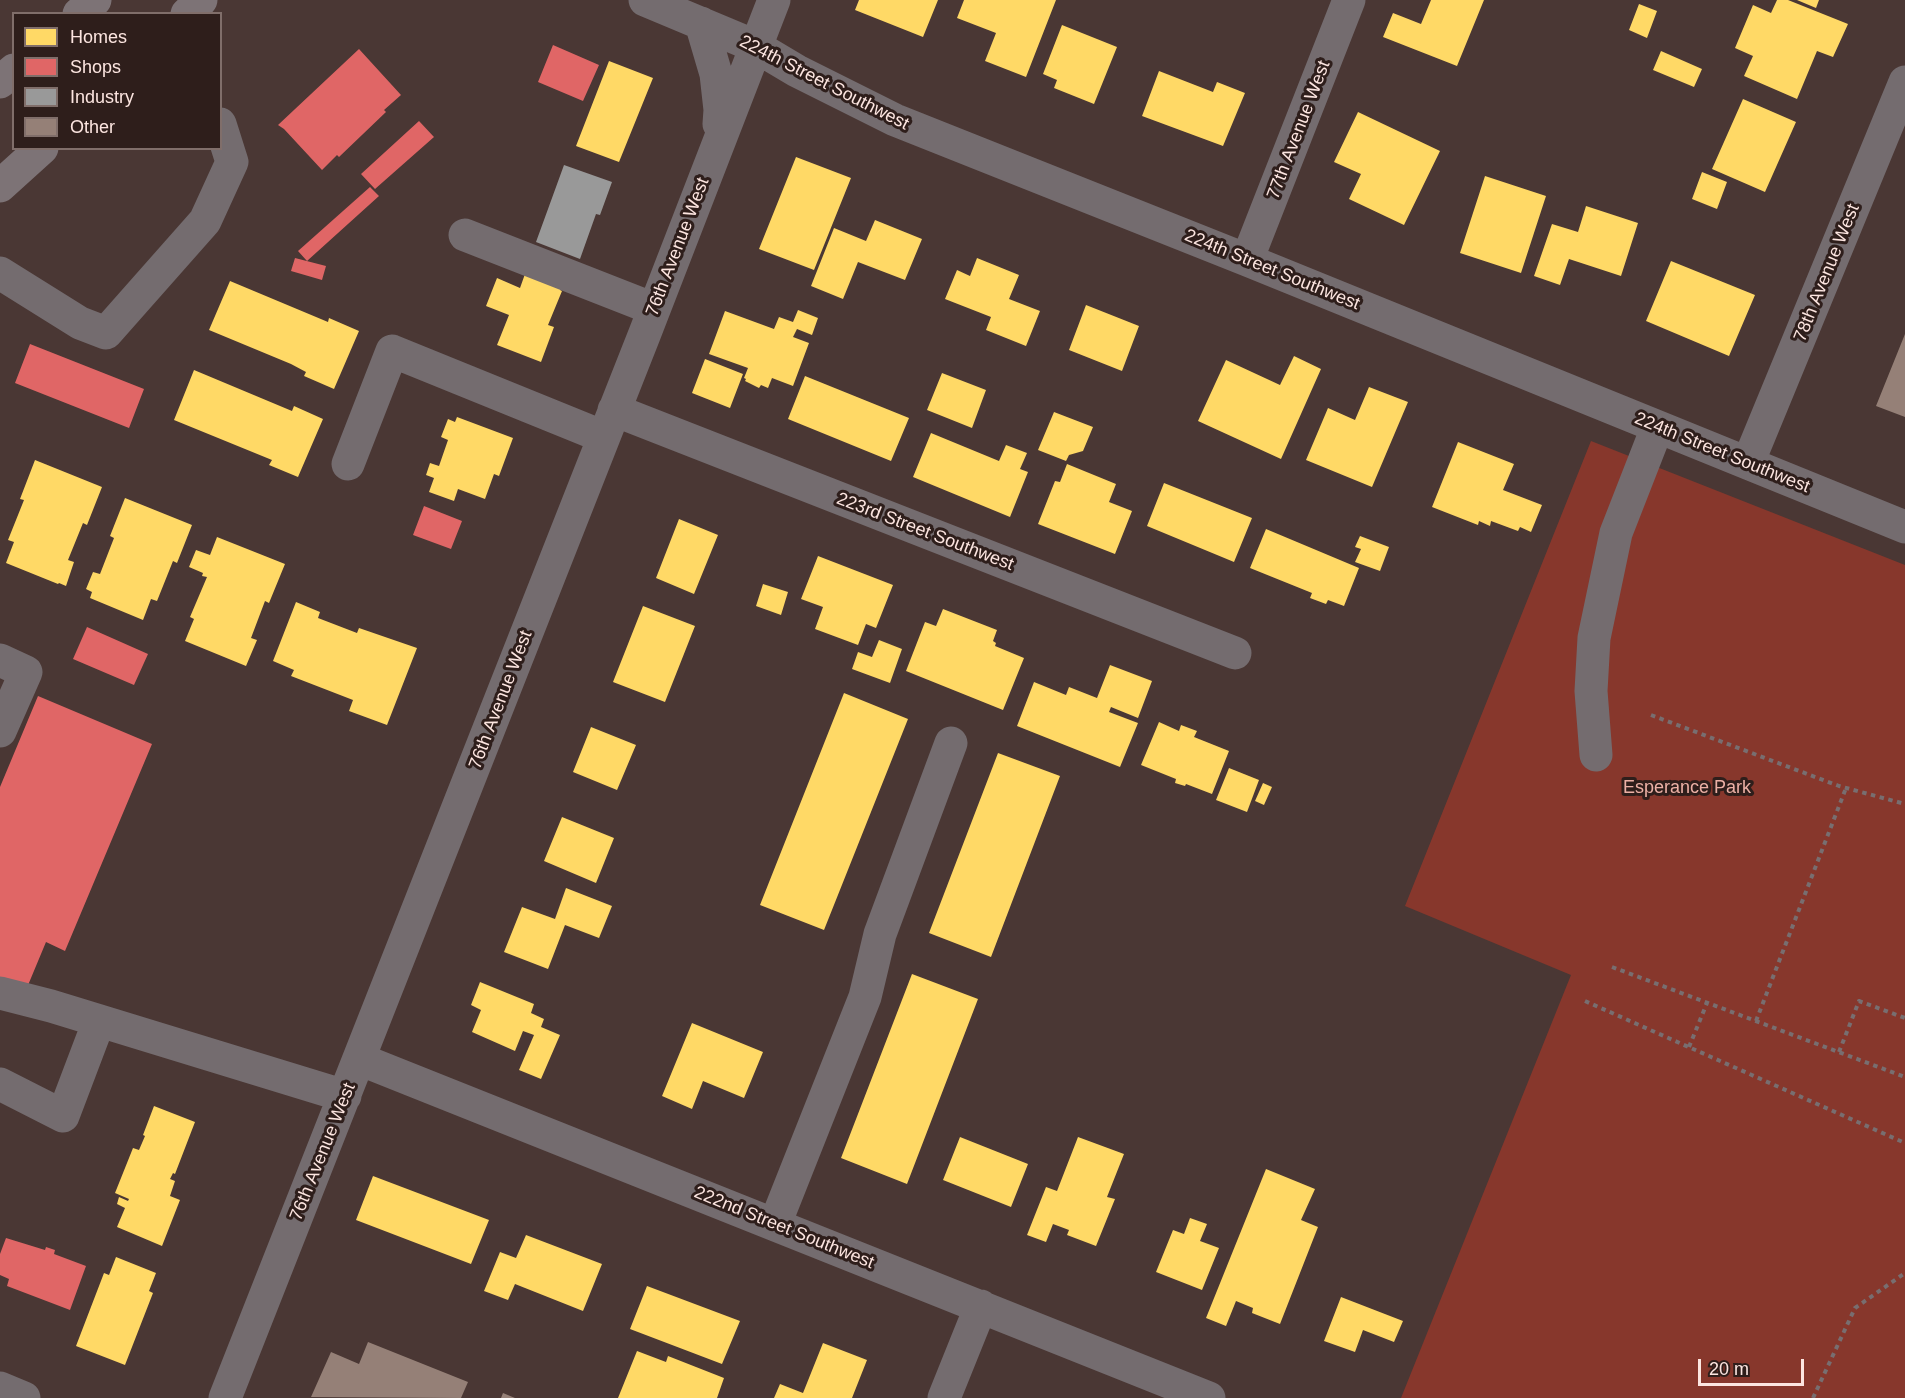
<!DOCTYPE html>
<html>
<head>
<meta charset="utf-8">
<style>
	body { margin:0 }
	#map { position:relative; width:1905px; height:1398px; overflow:hidden; background:#4a3734; font-family:Arial,sans-serif }
	canvas { display:block }
	.legend { position:absolute; left:12px; top:12px; width:210px; height:138px; box-sizing:border-box; background:#2e1e1b; border:2px solid #806e6a; margin:0; padding:8px 10px; list-style:none; font-size:18px; color:#fce5e0 }
	.legend li { display:flex; align-items:center; gap:12px; height:30px }
	.legend b { width:30px; border:2px solid #806e6a }
	.scale { position:absolute; left:1698px; top:1359px; width:106px; height:27px; box-sizing:border-box; border:3px solid #fce5e0; border-top:0; padding-left:8px; font-size:18px; line-height:21px; white-space:nowrap; color:#fce5e0; -webkit-text-stroke:4px #2e1e1b; paint-order:stroke }
</style>
</head>
<body>
<div id="map">
<canvas width="1905" height="1398"></canvas>
<ul class="legend">
<li><b style="height:16px;background:#ffd966"></b>Homes</li>
<li><b style="height:16px;background:#e06666"></b>Shops</li>
<li><b style="height:16px;background:#999"></b>Industry</li>
<li><b style="height:16px;background:#958077"></b>Other</li>
</ul>
<div class="scale">20 m</div>
</div>
<script>
const context = document.querySelector('canvas').getContext('2d');
context.lineJoin = 'round';
function paint(path, color) {
  context.fillStyle = color;
  context.fill(path, 'evenodd');
}
function toPath(rows) {
  const path = new Path2D();
  for (const r of rows) {
    path.moveTo(r[0], r[1]);
    for (let i = 2; i < r.length; i += 2) path.lineTo(r[i], r[i + 1]);
  }
  return path;
}
function stroke(path, color, width, dash) {
  context.strokeStyle = color;
  context.lineWidth = width;
  context.lineCap = dash ? 'butt' : 'round';
  context.setLineDash(dash || []);
  context.stroke(path);
}
function label(font, color, halo, rows, align = 'center') {
  context.font = font + ' Arial,sans-serif';
  context.lineWidth = 6;
  context.setLineDash([]);
  context.textBaseline = 'middle';
  context.strokeStyle = halo;
  context.fillStyle = color;
  for (const [text, x, y, turn = 0] of rows) {
    context.save();
    context.translate(x, y);
    context.rotate((+turn || 0) * Math.PI / 180);
    context.textAlign = isNaN(turn) ? turn : align;
    if (halo) context.strokeText(text, 0, 0);
    context.fillText(text, 0, 0);
    context.restore();
  }
}
paint(toPath([
	[1591,441,1905,565,1905,1398,1401,1398,1571,975,1405,906]
]), '#87372c');
paint(toPath([
	[859,0,938,0,923,37,855,10],
	[964,0,1056,0,1026,77,985,61,996,33,957,18],
	[1431,0,1484,0,1457,66,1383,37,1393,13,1421,24],
	[1777,0,1788,0,1848,24,1833,57,1817,51,1797,99,1744,76,1753,56,1735,48,1753,5,1771,13],
	[1797,0,1819,0,1816,8],
	[1639,4,1657,11,1647,38,1629,30],
	[1062,25,1117,47,1094,104,1054,88,1057,80,1043,74],
	[1661,51,1702,69,1694,87,1653,70],
	[609,61,653,78,619,162,576,146],
	[1159,71,1213,92,1217,82,1245,93,1223,146,1142,116],
	[1743,99,1796,122,1765,192,1712,169],
	[1358,112,1440,151,1404,225,1349,199,1361,174,1334,162],
	[796,157,851,178,814,270,759,249],
	[1702,172,1727,182,1717,209,1692,199],
	[1485,176,1546,196,1521,273,1460,253],
	[1586,206,1638,223,1621,276,1569,259,1560,285,1534,276,1552,224,1578,232],
	[875,220,922,239,905,280,858,262,843,299,811,286,834,228,866,241],
	[977,258,1019,275,1009,299,1040,311,1026,346,986,330,991,317,945,299,957,270,970,276],
	[1671,261,1755,295,1729,356,1646,321],
	[525,274,561,288,560,290,562,291,548,325,554,327,541,362,497,345,509,315,486,306,497,278,520,288],
	[230,281,328,322,329,318,359,331,334,389,304,376,306,372,291,364,209,330],
	[1086,305,1139,326,1122,371,1069,350],
	[798,310,818,318,812,335,797,329,793,337,809,343,793,386,772,378,768,388,761,385,759,388,745,381,746,379,744,378,748,368,709,354,725,311,774,329,779,317,793,322],
	[1294,356,1321,369,1281,459,1198,421,1226,360,1280,385],
	[705,359,743,374,730,408,692,393],
	[194,370,292,411,294,406,323,419,298,477,269,465,272,460,174,420],
	[942,373,986,390,972,428,927,410],
	[805,376,909,418,891,461,788,419],
	[1369,387,1408,402,1372,487,1306,460,1328,408,1355,420],
	[1054,412,1093,427,1083,451,1069,455,1066,461,1038,450],
	[457,417,513,438,499,476,494,474,485,499,458,489,454,501,429,492,434,478,426,475,430,463,439,466,448,440,441,437,448,419,455,422],
	[931,433,999,461,1006,445,1027,453,1020,469,1028,472,1010,517,913,477],
	[1458,442,1514,464,1503,490,1542,505,1531,532,1520,527,1518,531,1491,521,1490,526,1479,521,1478,525,1432,507],
	[35,460,102,487,87,525,83,523,68,560,74,562,66,586,59,583,58,584,6,563,14,542,8,540,24,500,20,499],
	[1067,464,1116,484,1109,502,1132,511,1115,554,1038,524,1055,481,1060,482],
	[1164,483,1252,518,1234,562,1147,526],
	[125,498,192,525,177,563,173,561,157,601,151,599,143,620,90,598,92,592,86,589,93,572,100,574,114,538,110,536],
	[679,519,718,535,694,594,656,578],
	[1266,529,1359,568,1344,606,1328,600,1326,604,1310,598,1312,593,1250,568],
	[1360,536,1389,547,1380,571,1355,562,1361,549,1355,547],
	[217,537,285,564,269,603,265,601,251,638,257,640,246,666,185,641,194,619,190,617,207,577,202,576,203,573,189,567,196,550,210,555],
	[818,556,893,585,876,628,866,624,858,645,815,629,823,607,801,599],
	[763,584,788,592,781,615,756,606],
	[296,602,320,612,318,618,357,633,359,628,417,648,387,725,349,711,353,700,291,676,294,670,273,661],
	[643,606,695,626,665,702,613,682],
	[943,609,997,630,993,641,996,643,995,646,1024,658,1003,710,906,671,925,622,936,626],
	[879,640,902,649,890,683,852,669,858,652,872,657],
	[1110,665,1152,681,1138,718,1111,707,1109,712,1138,723,1120,767,1017,726,1034,682,1066,695,1069,687,1097,698],
	[844,693,908,719,824,930,760,905],
	[1159,722,1179,731,1181,725,1197,731,1194,737,1229,751,1212,794,1186,784,1185,786,1175,783,1176,779,1141,765],
	[591,727,636,745,617,790,573,772],
	[998,753,1060,776,991,957,929,933],
	[1229,768,1259,780,1247,812,1216,800],
	[1263,783,1272,787,1264,805,1255,801],
	[562,817,614,838,596,883,544,861],
	[566,888,612,906,599,938,565,925,548,969,504,952,522,907,555,919],
	[912,974,978,999,907,1184,841,1158],
	[480,982,534,1004,531,1013,544,1019,541,1027,560,1035,541,1079,519,1070,534,1035,523,1031,515,1051,472,1032,481,1010,471,1005],
	[692,1023,763,1052,744,1098,703,1081,692,1109,662,1096],
	[154,1106,195,1122,175,1174,173,1173,170,1179,175,1181,170,1196,180,1200,162,1246,117,1227,125,1208,117,1204,119,1197,128,1201,129,1199,115,1193,133,1148,139,1150,145,1136,143,1135],
	[960,1137,1028,1164,1011,1207,943,1180],
	[1078,1137,1124,1154,1107,1197,1115,1199,1096,1246,1067,1235,1069,1230,1053,1224,1046,1242,1027,1235,1046,1187,1057,1191],
	[1266,1169,1315,1189,1301,1220,1318,1227,1280,1324,1252,1313,1253,1308,1236,1301,1226,1326,1206,1318],
	[373,1176,489,1220,471,1264,356,1220],
	[1190,1218,1207,1224,1200,1241,1219,1248,1202,1290,1156,1272,1173,1230,1184,1234],
	[526,1235,602,1264,583,1311,515,1284,508,1300,484,1291,500,1252,516,1258],
	[116,1257,156,1273,149,1291,153,1293,125,1365,76,1346,104,1273,109,1275],
	[647,1286,740,1321,722,1364,630,1329],
	[1341,1297,1403,1321,1394,1342,1363,1330,1355,1352,1324,1341],
	[823,1343,867,1360,852,1398,774,1398,780,1384,803,1393],
	[637,1351,666,1362,668,1356,724,1378,717,1398,618,1398]
]), '#ffd966');
paint(toPath([
	[553,45,599,65,583,101,538,82],
	[359,49,401,95,384,110,386,112,339,157,337,155,322,170,284,129,278,125],
	[419,121,434,137,375,189,361,174],
	[370,187,379,196,307,261,298,251],
	[295,258,326,266,322,280,291,271],
	[30,344,144,389,129,428,15,383],
	[424,506,462,521,451,549,413,535],
	[87,627,148,654,134,685,73,659],
	[38,696,152,744,65,951,46,942,26,990,0,980,0,787],
	[6,1238,45,1250,46,1247,55,1250,54,1254,86,1266,70,1310,7,1286,9,1279,0,1275,0,1254]
]), '#e06666');
paint(toPath([
	[564,165,612,182,600,215,596,214,580,259,536,242]
]), '#999');
paint(toPath([
	[1905,334,1905,417,1876,406],
	[368,1342,468,1382,461,1398,311,1397,331,1352,359,1364],
	[503,1393,515,1398,501,1398]
]), '#958077');
stroke(toPath([
	[1651,715,1839,786,1905,804],
	[1612,967,1905,1077],
	[1585,1001,1905,1143],
	[1756,1021,1846,788],
	[1689,1047,1707,1003],
	[1839,1052,1859,1001,1905,1018],
	[1813,1398,1855,1308,1905,1273]
]), '#786e70', 4, [4.5, 4.5]);
stroke(toPath([
	[645,0,755,46,797,71,895,120,1247,260,1905,527],
	[701,23,716,74,720,110,719,124],
	[465,235,654,309],
	[1247,260,1349,0],
	[0,273,80,323,106,333,205,221,232,162,220,124],
	[614,410,1235,653],
	[1748,463,1905,82],
	[348,464,392,351,604,437],
	[0,660,26,672,0,731],
	[1596,755,1591,691,1594,638,1616,533,1657,428],
	[0,993,51,1006,345,1096],
	[359,1059,1209,1398],
	[0,1084,63,1116,99,1021],
	[775,1224,865,997,880,934,951,743],
	[0,1388,24,1398],
	[225,1398,645,333,774,0],
	[944,1398,981,1306]
]), '#746c6f', 33);
stroke(toPath([
	[79,14,95,0],
	[187,14,201,0],
	[0,82,14,70],
	[0,186,42,148]
]), '#7d7376', 33);
label('18px', '#fce5e0', '#2e1e1b', [
	["224th Street Southwest",824,83,27],
	["77th Avenue West",1299,130,-69],
	["76th Avenue West",678,247,-69],
	["224th Street Southwest",1272,270,22],
	["78th Avenue West",1827,273,-68],
	["224th Street Southwest",1722,453,22],
	["223rd Street Southwest",925,532,21],
	["76th Avenue West",501,700,-69],
	["76th Avenue West",323,1152,-68],
	["222nd Street Southwest",784,1228,22]
]);
label('18px', '#ecb0a5', '#2e1e1b', [
	["Esperance Park",1687,788]
]);
</script>
</body>
</html>
